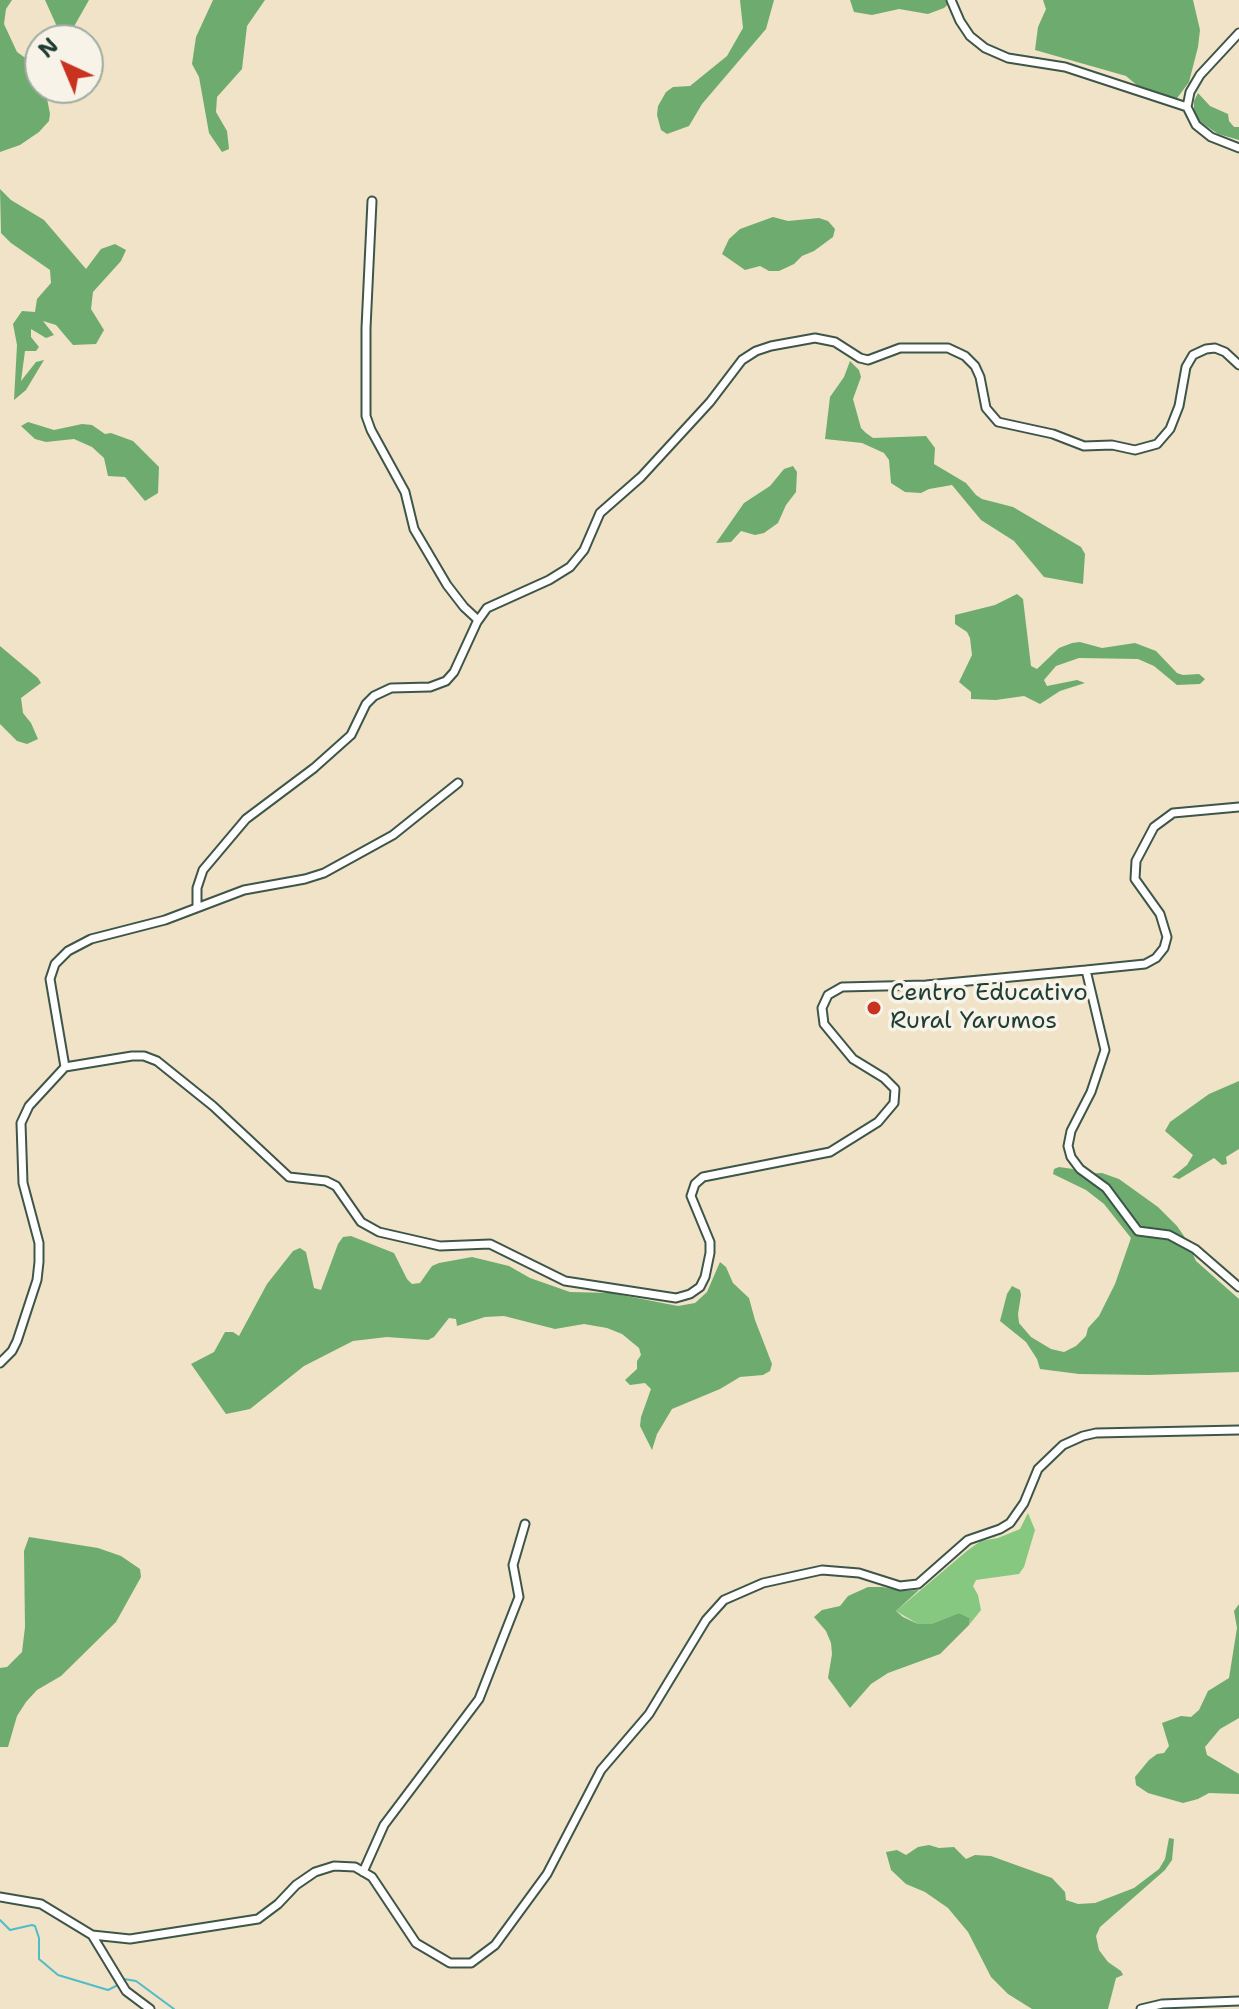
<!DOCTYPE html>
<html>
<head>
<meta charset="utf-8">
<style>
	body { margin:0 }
	#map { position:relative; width:1239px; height:2009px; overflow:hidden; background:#f1e3c7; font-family:"Shantell Sans",sans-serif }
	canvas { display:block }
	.north { position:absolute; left:24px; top:24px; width:80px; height:80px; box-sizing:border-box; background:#f7f3e8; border:2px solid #a1aaa0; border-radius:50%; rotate:316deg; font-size:22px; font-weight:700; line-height:32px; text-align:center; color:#1f3d34 }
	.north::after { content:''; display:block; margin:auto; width:28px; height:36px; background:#c8321e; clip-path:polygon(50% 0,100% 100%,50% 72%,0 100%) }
</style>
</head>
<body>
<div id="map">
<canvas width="1239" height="2009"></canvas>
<div class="north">N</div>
</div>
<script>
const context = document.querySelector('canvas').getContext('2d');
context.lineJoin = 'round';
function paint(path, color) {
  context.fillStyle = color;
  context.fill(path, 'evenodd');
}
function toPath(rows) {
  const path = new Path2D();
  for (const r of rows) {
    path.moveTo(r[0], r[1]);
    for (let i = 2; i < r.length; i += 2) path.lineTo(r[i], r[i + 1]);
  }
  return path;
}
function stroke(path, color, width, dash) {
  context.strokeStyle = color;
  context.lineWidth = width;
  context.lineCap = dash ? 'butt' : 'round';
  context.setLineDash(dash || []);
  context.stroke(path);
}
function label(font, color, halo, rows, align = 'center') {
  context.font = font + ' "Shantell Sans",sans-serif';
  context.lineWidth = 7;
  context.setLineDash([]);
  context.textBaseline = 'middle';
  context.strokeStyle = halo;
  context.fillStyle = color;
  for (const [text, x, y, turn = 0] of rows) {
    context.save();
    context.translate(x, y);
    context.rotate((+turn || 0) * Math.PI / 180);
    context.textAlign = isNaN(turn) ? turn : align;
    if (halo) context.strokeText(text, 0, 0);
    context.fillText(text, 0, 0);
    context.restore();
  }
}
paint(toPath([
	[1028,1513,1035,1530,1024,1567,1019,1574,976,1580,973,1586,978,1595,981,1610,969,1625,970,1618,959,1613,931,1624,918,1624,896,1611,968,1550,981,1541,998,1538,1020,1529]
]), '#87c880');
paint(toPath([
	[0,0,12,0,6,9,4,24,17,52,38,67,40,88,45,88,50,114,49,121,39,132,20,145,0,152],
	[45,0,89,0,72,30,72,40,63,40],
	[213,0,265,0,247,26,242,69,217,97,216,112,227,131,229,149,222,152,209,133,199,77,192,64,196,37],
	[740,0,774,0,766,29,702,104,689,126,667,134,661,130,657,115,658,106,666,92,673,87,690,86,727,56,743,28],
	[850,0,953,0,944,8,928,14,899,9,872,15,854,12],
	[1043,0,1193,0,1200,30,1198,47,1189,82,1175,101,1139,87,1126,76,1035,50,1038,27,1046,9],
	[1198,93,1210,106,1228,114,1229,121,1234,127,1239,127,1239,140,1218,134,1199,121,1194,111,1194,101],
	[0,189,11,200,44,220,86,269,101,249,115,244,126,250,121,261,93,292,91,309,104,330,96,344,73,345,56,325,43,321,54,335,46,338,31,329,31,337,39,347,36,351,25,351,21,381,36,362,44,360,26,390,14,400,17,345,13,324,22,311,35,312,37,299,51,283,50,270,11,243,1,233],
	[773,217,788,221,819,218,828,221,835,229,833,237,814,251,802,256,794,264,779,271,769,271,760,266,745,270,722,254,729,239,740,229],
	[850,361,859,370,861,377,853,399,861,428,866,433,873,438,926,436,935,448,934,464,966,483,976,495,982,499,1013,507,1081,547,1085,554,1083,584,1044,577,1014,541,981,520,952,485,929,489,921,493,905,492,891,483,889,460,884,453,862,443,825,439,830,397,844,377],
	[28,422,54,430,82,424,92,425,105,434,111,433,133,441,159,467,158,493,145,501,125,477,108,476,104,458,92,447,74,439,46,442,35,439,21,426],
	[793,466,797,472,796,492,786,505,778,523,764,533,755,535,741,531,731,542,716,543,744,503,770,486,784,469],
	[1017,594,1023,599,1031,666,1037,669,1059,648,1072,643,1080,642,1102,648,1135,643,1156,651,1177,673,1183,675,1199,674,1205,679,1200,684,1177,685,1154,666,1138,659,1079,658,1056,666,1044,680,1047,686,1077,680,1085,683,1060,691,1040,704,1024,696,996,700,971,699,971,692,959,682,972,655,970,638,967,632,955,624,955,615,995,605],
	[0,646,38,678,41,683,21,698,23,713,31,723,38,739,27,744,17,741,0,724],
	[1239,1081,1239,1149,1226,1157,1227,1164,1222,1165,1214,1158,1179,1179,1172,1177,1187,1165,1193,1155,1165,1131,1170,1122,1209,1094],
	[1059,1167,1073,1169,1080,1174,1102,1173,1119,1179,1158,1207,1177,1226,1186,1239,1196,1261,1239,1299,1239,1372,1149,1375,1079,1374,1040,1369,1037,1359,1026,1342,1000,1321,1007,1294,1012,1286,1020,1290,1021,1295,1018,1314,1019,1323,1031,1337,1051,1349,1064,1352,1076,1346,1086,1336,1088,1328,1099,1316,1115,1284,1131,1238,1104,1204,1086,1190,1053,1174,1054,1169],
	[351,1236,394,1253,407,1279,412,1284,420,1283,432,1266,439,1263,472,1257,509,1266,530,1278,570,1292,611,1293,678,1306,695,1303,707,1292,720,1262,726,1267,733,1283,749,1298,755,1320,772,1364,770,1371,763,1375,740,1377,720,1389,672,1409,657,1434,652,1450,640,1426,641,1417,651,1389,645,1383,630,1385,625,1380,637,1369,637,1361,641,1355,639,1348,622,1334,607,1328,584,1324,555,1329,504,1316,485,1317,457,1326,456,1319,449,1318,434,1337,428,1340,387,1337,353,1341,304,1366,250,1409,226,1414,191,1364,214,1352,225,1332,233,1332,239,1336,267,1284,293,1251,300,1248,306,1252,314,1288,321,1290,338,1244,343,1237],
	[29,1537,98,1548,121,1556,140,1569,141,1577,116,1622,61,1676,37,1690,26,1702,17,1716,8,1747,0,1747,0,1668,7,1667,22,1652,25,1627,24,1551],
	[868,1587,882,1587,903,1591,919,1590,896,1611,903,1617,918,1624,931,1624,959,1613,970,1618,969,1625,940,1654,888,1673,871,1684,850,1708,828,1678,832,1654,831,1643,826,1631,814,1617,822,1610,840,1606,848,1596],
	[1239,1604,1239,1718,1220,1729,1205,1747,1207,1755,1239,1774,1239,1794,1209,1793,1198,1799,1183,1803,1148,1793,1136,1785,1135,1777,1149,1760,1157,1754,1164,1753,1169,1746,1162,1723,1181,1716,1191,1717,1199,1710,1208,1691,1229,1678,1237,1628,1234,1611],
	[1169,1838,1174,1839,1172,1860,1165,1870,1100,1927,1096,1936,1099,1950,1108,1962,1121,1971,1123,1975,1116,1978,1108,2009,1032,2009,1008,1994,991,1977,968,1932,948,1908,925,1892,906,1884,891,1870,886,1852,897,1850,906,1855,918,1847,929,1845,939,1848,954,1847,966,1859,975,1855,991,1856,1052,1878,1065,1892,1066,1900,1078,1904,1095,1903,1134,1888,1159,1869,1165,1859]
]), '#6dac6e');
stroke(toPath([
	[0,1920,10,1930,32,1925,35,1926,39,1938,39,1959,58,1975,108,1990,120,1984],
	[124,1979,136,1981,174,2009]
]), '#4fbcc8', 2);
const street = toPath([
	[951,0,960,21,970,36,985,48,1008,58,1065,67,1187,107,1190,92,1200,75,1239,33],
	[1187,107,1196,125,1211,137,1239,148],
	[372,201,366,328,366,416,371,430,405,492,414,529,447,585,464,607,478,620],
	[1239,807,1173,813,1154,827,1136,861,1135,879,1160,914,1167,937,1164,948,1156,958,1145,964,1086,970,1105,1050,1091,1092,1071,1131,1068,1146,1071,1157,1080,1169,1106,1188,1138,1231,1169,1235,1195,1249,1239,1287],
	[197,906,197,888,203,870,246,819,314,768,351,735,366,704,374,696,391,688,430,687,446,681,454,672,477,622,487,608,549,580,570,567,584,550,600,513,641,477,710,402,742,360,756,351,771,346,815,338,835,342,860,358,868,360,900,348,948,348,965,356,975,366,980,377,986,408,998,422,1053,434,1084,446,1112,445,1135,450,1157,444,1170,429,1179,406,1186,367,1193,355,1206,349,1215,348,1225,352,1239,365],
	[65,1067,50,979,55,964,68,951,91,939,165,920,244,890,305,879,324,873,393,835,458,783],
	[0,1363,12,1351,17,1341,37,1280,39,1262,39,1243,23,1183,21,1123,29,1106,65,1067,132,1056,144,1056,157,1061,213,1106,289,1177,326,1181,336,1186,361,1222,379,1232,440,1246,490,1244,565,1281,676,1298,690,1294,700,1287,705,1277,710,1253,710,1242,691,1196,695,1184,703,1177,830,1152,878,1122,894,1103,895,1089,884,1078,853,1059,824,1024,822,1008,828,995,842,987,926,985,1086,970],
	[363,1872,384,1825,479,1699,519,1597,513,1565,525,1524],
	[0,1897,41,1904,92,1935,130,1939,258,1919,278,1904,296,1885,315,1872,334,1866,355,1867,372,1877,416,1943,450,1963,471,1963,495,1945,547,1874,601,1770,649,1714,706,1620,724,1600,763,1583,822,1570,859,1573,900,1586,918,1584,968,1540,1000,1529,1010,1523,1024,1503,1038,1469,1063,1445,1083,1436,1096,1433,1239,1430],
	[92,1935,126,1991,150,2009],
	[1141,2009,1162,2004,1239,2001]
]);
stroke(street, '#3e564a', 11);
stroke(street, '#fff', 7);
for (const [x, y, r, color] of [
	[874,1008,8,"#c8321e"]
]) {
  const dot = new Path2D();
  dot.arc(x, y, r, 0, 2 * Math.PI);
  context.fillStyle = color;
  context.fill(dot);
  stroke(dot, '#f7f3e8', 3);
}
label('24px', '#1f3d34', '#f7f3e8', [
	["Centro Educativo",890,994],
	["Rural Yarumos",890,1022]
], 'left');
</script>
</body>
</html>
